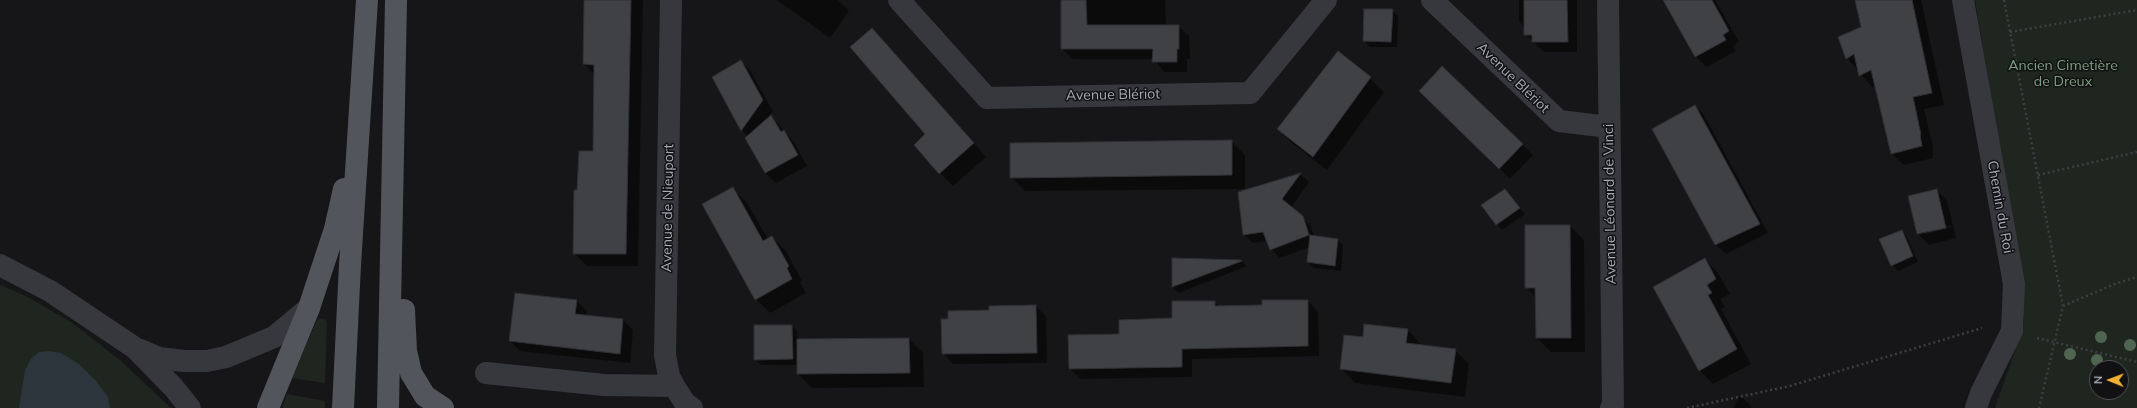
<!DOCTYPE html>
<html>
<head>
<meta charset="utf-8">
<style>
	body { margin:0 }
	#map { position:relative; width:2137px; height:408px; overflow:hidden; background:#161618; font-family:Mulish,sans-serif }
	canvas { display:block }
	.north { position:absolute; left:2089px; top:360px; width:40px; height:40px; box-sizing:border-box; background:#111113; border:1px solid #4d4f55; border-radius:50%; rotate:271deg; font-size:11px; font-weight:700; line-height:16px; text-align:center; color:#a8adb8 }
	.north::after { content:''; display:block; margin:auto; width:14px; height:18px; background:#f2b134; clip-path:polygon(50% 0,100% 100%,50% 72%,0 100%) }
</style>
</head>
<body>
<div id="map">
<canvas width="2137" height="408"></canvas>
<div class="north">N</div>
</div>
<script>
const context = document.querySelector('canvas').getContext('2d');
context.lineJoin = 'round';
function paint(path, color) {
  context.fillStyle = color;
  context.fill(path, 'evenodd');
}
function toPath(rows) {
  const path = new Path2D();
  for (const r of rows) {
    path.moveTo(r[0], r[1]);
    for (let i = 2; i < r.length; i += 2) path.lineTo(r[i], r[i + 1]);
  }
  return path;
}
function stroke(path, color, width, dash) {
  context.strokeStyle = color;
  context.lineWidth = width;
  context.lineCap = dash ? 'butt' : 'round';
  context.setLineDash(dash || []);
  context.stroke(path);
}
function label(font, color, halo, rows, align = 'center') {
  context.font = font + ' Mulish,sans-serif';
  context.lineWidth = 3;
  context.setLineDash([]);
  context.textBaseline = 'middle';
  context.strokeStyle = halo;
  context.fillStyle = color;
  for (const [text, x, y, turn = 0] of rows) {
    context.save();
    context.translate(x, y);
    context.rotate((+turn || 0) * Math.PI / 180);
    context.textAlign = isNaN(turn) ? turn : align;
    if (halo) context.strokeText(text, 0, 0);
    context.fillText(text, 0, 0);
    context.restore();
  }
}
paint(toPath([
	[1975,0,2137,0,2137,408,1995,408,2024,325,2023,283],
	[2097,368,2121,368,2121,392,2097,392],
	[0,285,26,296,71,322,120,360,171,408,0,408],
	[320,318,325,319,327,322,325,383,292,378,317,320],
	[287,394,325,401,325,408,282,408]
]), '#1e261f');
paint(toPath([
	[50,351,61,353,79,364,97,382,108,397,110,408,19,408,25,370,31,359,39,352]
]), '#2c353c');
paint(toPath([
	[583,0,643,0,638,266,587,266,574,253,578,191,594,152,595,75,584,64],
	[777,0,838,0,849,11,830,38],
	[1062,0,1165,0,1166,26,1178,26,1189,36,1190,59,1187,59,1187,72,1164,72,1154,59,1073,59,1062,49],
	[1519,0,1577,0,1577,52,1544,52,1525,34,1525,28,1519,21],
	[1664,0,1715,0,1739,42,1733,46,1736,51,1707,67,1696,57],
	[1856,0,1921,0,1944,105,1924,109,1933,147,1933,158,1904,165,1891,153,1876,85,1872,87,1847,58,1862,27],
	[1392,10,1398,16,1397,47,1370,47,1364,41],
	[885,43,986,157,953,186,940,173,927,134],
	[741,61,751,72,773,111,770,115,794,142,807,166,776,183,765,173,748,136,742,130,713,77],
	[1442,67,1533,155,1510,179,1431,102],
	[1370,78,1384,92,1327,170,1292,143,1278,129],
	[1695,106,1704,115,1768,233,1726,254,1716,245,1653,129],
	[1231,141,1245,155,1245,189,1025,191,1011,177],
	[1300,174,1309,182,1291,208,1311,226,1314,237,1338,240,1343,245,1341,271,1314,268,1308,262,1310,247,1280,258,1271,249,1268,241,1253,243,1244,234,1239,193],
	[733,189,747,203,768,239,772,237,786,251,802,281,800,282,806,293,770,313,756,299],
	[1505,190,1525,214,1502,230,1482,206],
	[1937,190,1947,201,1956,238,1929,245,1918,234,1909,197],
	[1951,225,1951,227,1925,234,1925,232],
	[1570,226,1584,240,1585,352,1551,352,1537,338,1536,298,1526,287],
	[1902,231,1907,237,1918,262,1898,271,1892,265],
	[1704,259,1718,273,1730,294,1720,299,1725,307,1721,309,1751,364,1713,384,1699,370],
	[1173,260,1241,261,1247,266,1179,293,1173,287],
	[577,301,587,311,586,316,623,320,633,330,630,363,520,351,510,341],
	[1308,301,1318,312,1319,356,1192,359,1192,377,1081,379,1070,369,1120,335,1173,319,1215,302,1219,306,1263,306],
	[1036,306,1046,317,1047,363,953,364,943,353,949,320,990,311],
	[792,326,797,331,798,340,909,339,923,353,924,387,812,388,798,374,798,365,761,365,755,360],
	[1408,330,1422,346,1455,350,1469,364,1465,397,1355,383,1341,368,1363,338],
	[1740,395,1750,405,1751,408,1733,408]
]), '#0007');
const building = toPath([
	[584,0,631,0,626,254,573,254,574,190,577,190,579,151,593,151,594,65,583,64,584,0],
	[1061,0,1086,0,1087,25,1179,25,1179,49,1177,49,1177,62,1152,62,1153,49,1061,49,1061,0],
	[1524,0,1567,0,1568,42,1532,42,1532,35,1524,35,1524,0],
	[1663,0,1712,0,1729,31,1723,35,1726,40,1695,57,1663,0],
	[1855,0,1912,0,1932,93,1913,97,1921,135,1920,135,1922,146,1891,154,1871,70,1859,76,1854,54,1846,59,1838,37,1861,27,1855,0],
	[1364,9,1393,9,1391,42,1363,41,1364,9],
	[872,28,974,143,939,174,914,145,925,134,850,47,872,28],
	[1338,51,1371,77,1313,157,1277,129,1338,51],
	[741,60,763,100,741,131,712,77,741,60],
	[1442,66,1523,144,1499,169,1419,91,1442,66],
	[1695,105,1760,224,1715,245,1652,129,1695,105],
	[771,115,781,132,784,130,798,155,765,173,745,138,771,115],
	[1232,140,1232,175,1010,178,1010,143,1232,140],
	[1301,173,1282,199,1303,216,1309,235,1270,250,1263,232,1243,235,1238,192,1301,173],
	[733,187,763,241,772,236,789,266,787,268,792,279,755,300,702,204,733,187],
	[1505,189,1520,208,1496,225,1481,205,1505,189],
	[1937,189,1946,228,1917,234,1908,196,1937,189],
	[1525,225,1570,225,1571,338,1536,338,1535,288,1525,288,1525,225],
	[1902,230,1913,256,1891,266,1879,239,1902,230],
	[1310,235,1338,239,1335,266,1307,262,1310,235],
	[1172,258,1241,260,1242,261,1172,287,1172,258],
	[1705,258,1716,279,1707,285,1712,293,1708,295,1737,349,1699,371,1653,287,1705,258],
	[515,293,577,300,575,314,623,319,620,354,509,341,515,293],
	[1262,300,1308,300,1308,346,1182,349,1182,367,1069,369,1068,335,1119,334,1119,320,1172,318,1172,301,1215,301,1215,306,1262,305,1262,300],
	[1036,305,1037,353,942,354,941,319,948,319,948,311,989,310,989,306,1036,305],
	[1364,324,1408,329,1406,343,1456,349,1451,383,1340,369,1344,335,1363,337,1364,324],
	[754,325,792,325,793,359,754,360,754,325],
	[909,338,910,373,797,374,797,339,909,338]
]);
paint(building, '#404145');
stroke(building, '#303034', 1);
stroke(toPath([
	[2004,0,2063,306,2039,408],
	[2010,32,2137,10],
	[2038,175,2137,152],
	[2063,306,2115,284,2137,277],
	[2037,338,2137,362],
	[1687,408,1790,386,1982,328]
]), '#3d3f44', 2.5, [2, 3]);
stroke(toPath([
	[671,0,665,355,669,376,674,386,685,403,692,408],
	[899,0,987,98,1250,93,1326,0],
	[1432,0,1559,121,1609,127],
	[1608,0,1613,405,1611,408],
	[1963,0,2014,284,2012,331,1981,393,1976,408],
	[0,265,50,291,135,348,174,388,190,408],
	[140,350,159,358,184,361,207,361,226,357,274,337,309,308],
	[486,373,604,385,674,386]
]), '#37383d', 22);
stroke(toPath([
	[404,310,406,351,411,373,425,396,443,408],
	[268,408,309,308,335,229,344,189],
	[343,408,350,265,367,0],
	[388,408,396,0]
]), '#53555c', 22);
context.fillStyle = '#506452';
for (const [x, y] of [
	[2101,337],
	[2130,345],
	[2070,354],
	[2097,360]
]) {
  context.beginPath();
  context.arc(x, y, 6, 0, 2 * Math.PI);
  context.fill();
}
label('14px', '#7fa381', '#111113', [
	["Ancien Cimetière",2063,66],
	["de Dreux",2063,82]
]);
label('14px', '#a8adb8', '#111113', [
	["Avenue Blériot",1513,78,44],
	["Avenue Blériot",1113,95,-1],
	["Avenue Léonard de Vinci",1610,204,-91],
	["Chemin du Roi",2000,207,80],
	["Avenue de Nieuport",668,208,-89]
]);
</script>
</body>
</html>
